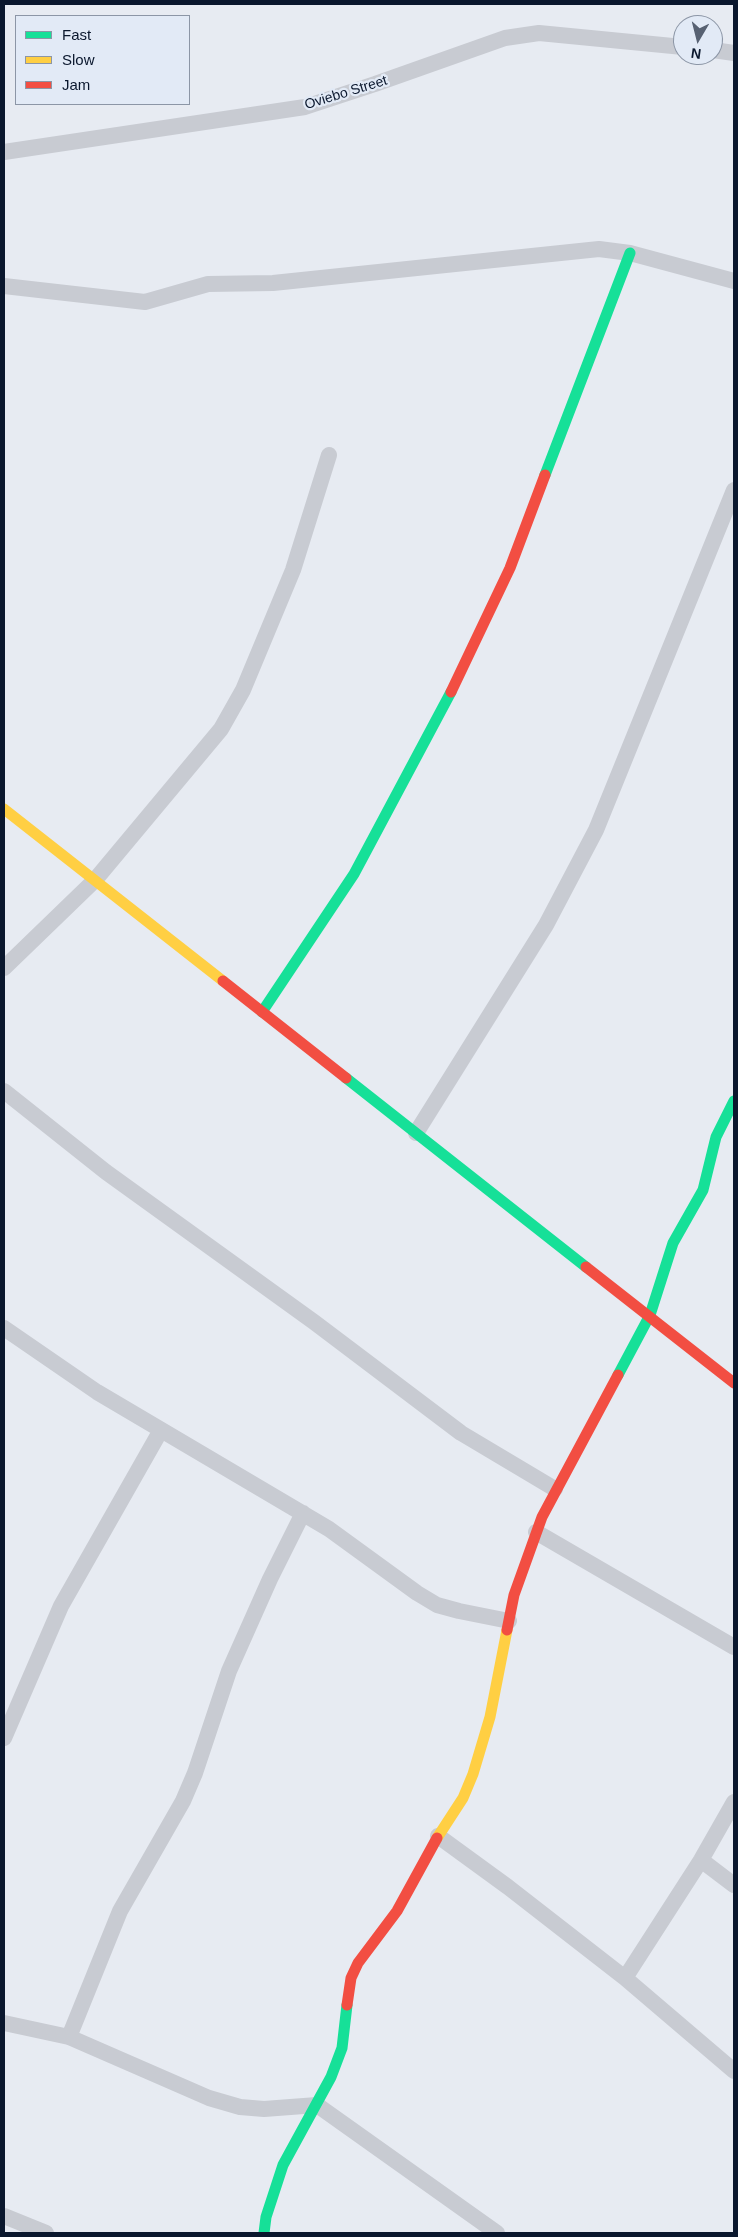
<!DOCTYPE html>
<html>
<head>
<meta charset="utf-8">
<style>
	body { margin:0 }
	#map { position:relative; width:738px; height:2237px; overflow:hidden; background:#e7ebf2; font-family:Arial,sans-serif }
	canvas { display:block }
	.frame { position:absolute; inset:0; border:5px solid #0a172d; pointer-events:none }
	.legend { position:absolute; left:15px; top:15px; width:175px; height:90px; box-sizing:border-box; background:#e2eaf6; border:1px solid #8c96a6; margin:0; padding:6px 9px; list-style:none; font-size:15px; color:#0a172d }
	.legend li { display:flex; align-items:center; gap:10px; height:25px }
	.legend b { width:25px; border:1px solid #8c96a6 }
	.north { position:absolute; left:673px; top:15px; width:50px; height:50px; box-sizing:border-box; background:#e2eaf6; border:1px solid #8c96a6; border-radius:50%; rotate:188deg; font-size:14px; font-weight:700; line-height:20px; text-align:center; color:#0a172d }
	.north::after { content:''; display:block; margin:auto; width:18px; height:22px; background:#576172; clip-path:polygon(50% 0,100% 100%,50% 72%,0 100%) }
</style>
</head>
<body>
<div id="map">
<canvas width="738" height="2237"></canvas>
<div class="frame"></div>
<ul class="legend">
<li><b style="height:6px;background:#16e098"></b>Fast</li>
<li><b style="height:6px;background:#ffcf43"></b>Slow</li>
<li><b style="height:6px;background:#f24e42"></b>Jam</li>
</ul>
<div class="north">N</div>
</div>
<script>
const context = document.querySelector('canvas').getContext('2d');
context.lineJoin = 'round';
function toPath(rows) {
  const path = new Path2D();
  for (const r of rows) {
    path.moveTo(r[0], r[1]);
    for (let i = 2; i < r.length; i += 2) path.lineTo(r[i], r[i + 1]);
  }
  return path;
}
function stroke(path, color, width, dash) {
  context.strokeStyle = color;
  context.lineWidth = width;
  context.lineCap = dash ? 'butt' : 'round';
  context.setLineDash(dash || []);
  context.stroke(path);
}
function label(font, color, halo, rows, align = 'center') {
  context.font = font + ' Arial,sans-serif';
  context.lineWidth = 4.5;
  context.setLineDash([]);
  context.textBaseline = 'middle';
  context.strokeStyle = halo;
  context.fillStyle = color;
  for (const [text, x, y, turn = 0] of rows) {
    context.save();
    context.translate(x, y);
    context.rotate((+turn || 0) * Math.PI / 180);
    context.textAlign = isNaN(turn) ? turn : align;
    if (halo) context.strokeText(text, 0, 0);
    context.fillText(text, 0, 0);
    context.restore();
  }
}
stroke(toPath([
	[713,50,734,53],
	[4,152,305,107,375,84,505,38,539,33,683,47],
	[4,286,145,302,208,284,273,283,599,249,630,253,734,281],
	[4,968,95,880,221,729,243,690,293,570,329,455],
	[4,1091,106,1172,314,1322,461,1433,555,1489],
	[416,1133,546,925,596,830,734,490],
	[4,1328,97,1392,329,1529,417,1593,437,1605,459,1611,509,1621],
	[536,1532,734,1647],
	[4,1738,61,1606,161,1430],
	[438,1836,508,1887,625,1978,734,2071],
	[701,1860,734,1885],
	[625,1978,701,1860,734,1802],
	[4,2023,69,2037,209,2098,240,2107,264,2109,317,2105,497,2233],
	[69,2037,120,1911,183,1801,195,1773,229,1671,270,1579,303,1513],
	[4,2216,46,2233]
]), '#c8cbd2', 16);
stroke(toPath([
	[545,475,630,253],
	[262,1012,354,874,451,692],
	[346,1078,586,1267],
	[618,1375,650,1315,673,1243,703,1190,716,1137,734,1101],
	[264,2233,266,2217,283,2165,331,2077,342,2048,347,2005]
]), '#16e098', 11);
stroke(toPath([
	[4,809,223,981],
	[437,1838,463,1798,473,1774,490,1717,507,1630]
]), '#ffcf43', 11);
stroke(toPath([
	[451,692,510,568,545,475],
	[223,981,346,1078],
	[586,1267,734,1383],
	[507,1630,514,1595,542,1517,618,1375],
	[347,2005,351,1978,358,1963,397,1911,437,1838]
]), '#f24e42', 11);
label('14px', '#0a172d', '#e2eaf6', [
	["Oviebo Street",346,93,-17]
]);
</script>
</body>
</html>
